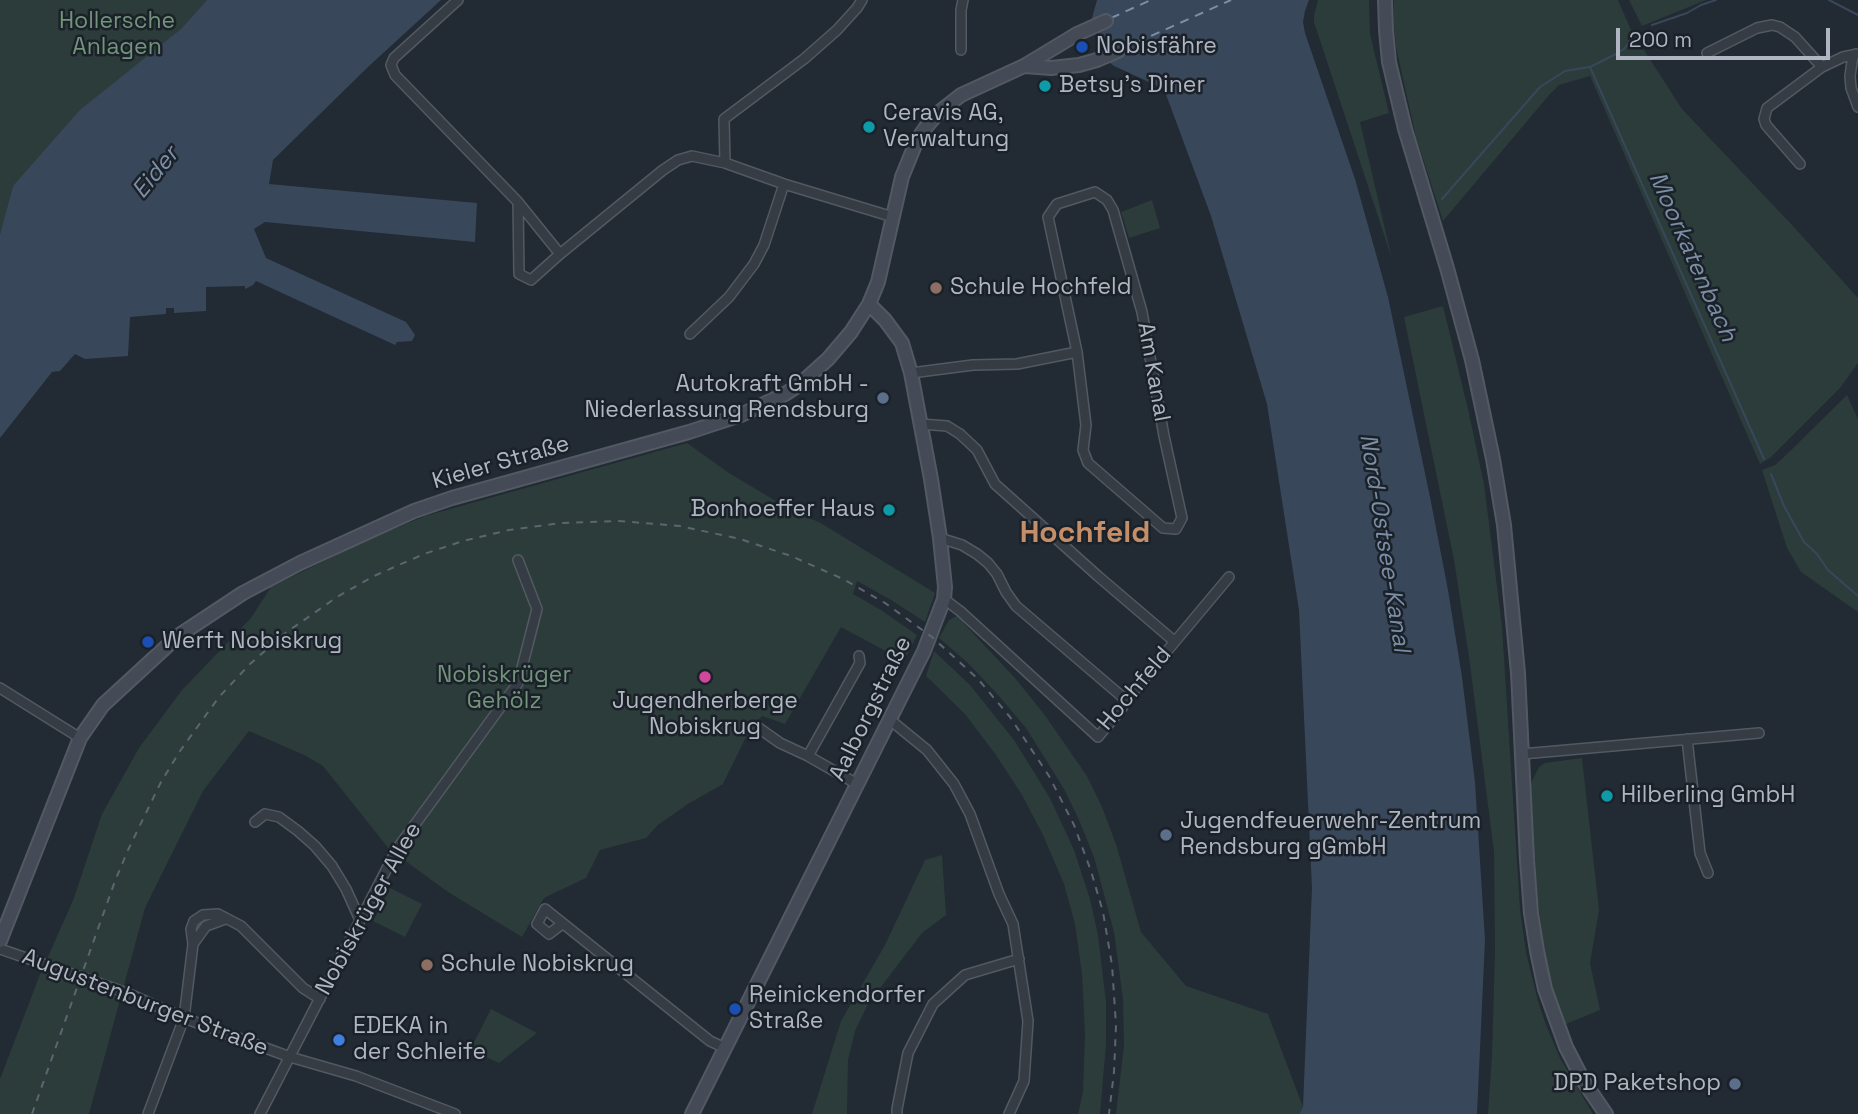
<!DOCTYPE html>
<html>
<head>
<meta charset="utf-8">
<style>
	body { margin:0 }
	#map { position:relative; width:1858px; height:1114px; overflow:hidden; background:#222a33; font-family:"Space Grotesk",sans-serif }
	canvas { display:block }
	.scale { position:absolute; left:1616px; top:28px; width:214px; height:32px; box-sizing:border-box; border:4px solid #b0b6c1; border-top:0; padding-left:9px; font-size:21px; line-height:24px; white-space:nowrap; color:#b0b6c1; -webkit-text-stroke:5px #1b2129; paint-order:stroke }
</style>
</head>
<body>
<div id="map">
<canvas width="1858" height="1114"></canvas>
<div class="scale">200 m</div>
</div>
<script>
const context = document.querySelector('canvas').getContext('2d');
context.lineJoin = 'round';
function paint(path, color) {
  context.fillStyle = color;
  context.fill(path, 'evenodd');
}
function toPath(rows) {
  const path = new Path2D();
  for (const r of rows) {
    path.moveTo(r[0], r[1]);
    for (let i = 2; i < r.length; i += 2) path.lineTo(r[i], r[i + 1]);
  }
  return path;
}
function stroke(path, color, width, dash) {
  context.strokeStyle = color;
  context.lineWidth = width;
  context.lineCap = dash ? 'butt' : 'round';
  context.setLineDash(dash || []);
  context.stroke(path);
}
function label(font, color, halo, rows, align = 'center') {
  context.font = font + ' "Space Grotesk",sans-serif';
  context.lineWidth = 5;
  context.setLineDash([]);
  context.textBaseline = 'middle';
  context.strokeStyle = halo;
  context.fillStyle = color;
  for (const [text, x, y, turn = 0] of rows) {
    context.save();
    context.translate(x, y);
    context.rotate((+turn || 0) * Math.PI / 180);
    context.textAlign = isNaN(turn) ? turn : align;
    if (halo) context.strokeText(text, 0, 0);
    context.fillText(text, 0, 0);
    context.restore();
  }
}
paint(toPath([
	[0,0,207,0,181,29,13,186,0,234],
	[1318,0,1369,0,1370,34,1389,113,1360,122,1392,259,1314,22,1314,16],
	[1394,0,1618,0,1631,30,1682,109,1793,226,1858,298,1858,363,1840,388,1770,458,1760,464,1590,76,1559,85,1550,94,1443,221,1416,137,1396,47,1394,26],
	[1629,0,1706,0,1642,26],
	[1152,200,1160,228,1129,238,1121,212],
	[1443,306,1468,409,1484,484,1502,626,1520,909,1526,952,1538,1001,1546,1025,1560,1058,1593,1114,1488,1114,1492,1055,1495,948,1494,852,1469,657,1454,560,1404,317],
	[1847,395,1858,419,1858,612,1801,572,1787,548,1762,470,1775,465,1783,458],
	[687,443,729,473,796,513,819,522,935,593,925,622,891,600,857,581,853,594,881,610,917,635,904,661,841,627,785,724,762,716,745,739,723,784,688,804,658,825,646,838,600,850,586,878,544,898,522,937,448,892,389,849,323,766,304,755,249,731,203,791,145,908,89,1114,0,1114,0,1079,39,977,74,898,102,814,139,748,182,690,251,618,271,587,359,544,425,516],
	[957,616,1015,678,1044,714,1087,776,1102,807,1116,844,1141,932,1186,986,1268,1014,1303,1107,1299,1114,1116,1114,1124,1045,1123,999,1114,932,1094,857,1079,820,1064,789,1026,728,998,695,969,664,939,638,949,620],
	[934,651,970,685,1014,740,1050,798,1074,850,1090,899,1098,935,1106,1002,1106,1045,1100,1114,1078,1114,1083,1092,1085,1033,1082,974,1075,924,1064,884,1043,835,1022,795,996,755,965,714,926,676],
	[1582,758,1599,910,1590,963,1600,1010,1566,1024,1548,976,1543,943,1534,866,1531,783,1539,767,1545,763],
	[942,855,946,915,922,933,868,1004,855,1031,848,1060,847,1114,812,1114,841,1021,885,945,925,860],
	[390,888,422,904,405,937,373,921],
	[491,1009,537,1033,499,1063,470,1050]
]), '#2b3c3b');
paint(toPath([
	[207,0,441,0,368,67,273,160,269,184,477,203,475,242,265,222,254,229,266,258,406,322,415,335,412,341,397,342,395,345,256,281,253,285,245,289,245,286,206,287,206,311,174,313,174,308,166,308,166,314,130,317,128,356,85,359,75,354,60,371,52,372,0,438,0,234,13,186,80,110,181,29],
	[1097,0,1309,0,1305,11,1303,22,1305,33,1355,179,1388,297,1430,497,1448,590,1462,677,1475,782,1485,940,1477,1114,1299,1114,1303,1107,1312,888,1299,610,1267,404,1211,216,1164,89,1114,66,1109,62,1092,18]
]), '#39475b');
stroke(toPath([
	[1829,0,1858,15],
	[1652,25,1687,13,1701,5,1716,0],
	[1590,67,1764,459],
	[1442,199,1540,87,1565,71,1590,67,1618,53,1625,48,1633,37],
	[1771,474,1784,506,1804,542,1817,554,1828,570,1858,596]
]), '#39475b', 2);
stroke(toPath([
	[1111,18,1151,0],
	[1122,49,1231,0]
]), '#7c8ea6', 2, [9, 7]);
const street = toPath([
	[458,0,394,58,391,65,395,75,518,202,560,254,663,170,678,160,692,156,725,163,784,184,893,217],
	[961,50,961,10,963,0],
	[1707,53,1757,28,1772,25,1780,27,1795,37,1822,67],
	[1856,54,1853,55,1850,76,1851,88,1858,107],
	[725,163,724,119,804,59,837,30,857,8,862,0],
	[1800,164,1766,125,1764,119,1767,108,1822,67,1843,57,1853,55],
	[518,202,519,274,531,280,560,254],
	[690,334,729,297,754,264,764,245,784,184],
	[911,373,973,365,1017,364,1077,352,1048,217,1057,204,1095,192,1107,200,1113,210,1142,312,1164,436,1182,518,1176,529,1163,528,1088,463,1083,450,1086,425,1077,352],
	[920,424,947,426,960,434,977,450,995,484,1099,577,1174,641],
	[940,538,962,545,977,554,988,563,997,574,1006,592,1016,606,1126,700],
	[944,599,960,611,1098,737,1122,708,1126,700,1229,577],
	[0,688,80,738],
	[889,719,927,750,954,784,970,814,999,894,1013,924,1028,1021,1024,1081,1009,1114],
	[756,726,780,743,808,756],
	[1687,739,1700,853,1708,873],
	[1522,754,1759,733],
	[857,784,808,756,860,663,859,656],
	[255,822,265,814,279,817,298,831,315,846,332,866,346,889,360,920],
	[562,924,549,934,537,924,545,909,710,1041,725,1048],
	[193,944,206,926,225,919],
	[0,949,127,993,184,1018,290,1057,356,1076,455,1114],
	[148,1114,184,1018,193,944,191,929,194,921,203,915,218,914,241,926,303,988,320,999],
	[260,1114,397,849,518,683,537,609,518,560],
	[897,1114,897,1109,908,1053,933,1004,965,975,1019,959]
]);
const secondary = toPath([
	[1385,0,1386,30,1389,62,1405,129,1447,268,1472,360,1493,459,1504,525,1518,673,1527,860,1531,913,1537,951,1545,989,1566,1047,1584,1082,1606,1114],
	[1025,66,1051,68,1079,65,1097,60,1118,51],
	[0,941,80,738,103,705,178,636,243,593,300,563,414,511,452,498,689,432,741,415,785,394,799,385,828,359,851,332,869,304,878,282,902,177,917,140,926,127,938,113,961,95,1024,66,1077,34,1106,21],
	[692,1114,924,651,944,599,945,587,940,538,931,479,911,373,902,343,885,320,869,304]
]);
stroke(street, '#535962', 12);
stroke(secondary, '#535962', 16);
stroke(street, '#353c44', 9);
stroke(secondary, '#444b57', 12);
stroke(toPath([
	[32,1114,115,881,128,850,161,782,180,751,219,697,250,664,284,634,337,597,374,576,424,554,463,541,509,530,561,523,619,521,680,526,740,539,791,556,843,579,885,603,932,637,978,679,1010,717,1049,776,1074,825,1091,871,1103,912,1112,965,1116,1025,1114,1072,1109,1114]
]), '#5d6570', 2, [7, 7]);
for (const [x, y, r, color] of [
	[1082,47,7,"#1a4fb4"],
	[1045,86,7,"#0f9aa8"],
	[869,127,7,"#0f9aa8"],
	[936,288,7,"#8d6e63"],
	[883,398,7,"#5c6f8a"],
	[889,510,7,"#0f9aa8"],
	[148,642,7,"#1a4fb4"],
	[705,677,7,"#d1479c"],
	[1607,796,7,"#0f9aa8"],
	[1166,835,7,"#5c6f8a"],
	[427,965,7,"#8d6e63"],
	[735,1009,7,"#1a4fb4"],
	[339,1040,7,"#3f7fe0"],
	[1735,1084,7,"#5c6f8a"]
]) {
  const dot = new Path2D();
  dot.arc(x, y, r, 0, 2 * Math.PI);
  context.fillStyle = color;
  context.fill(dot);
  stroke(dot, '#1b2129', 2.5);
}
label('23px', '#72947a', '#1b2129', [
	["Hollersche",117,22],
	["Anlagen",117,48],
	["Nobiskrüger",504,676],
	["Gehölz",504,702]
]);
label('23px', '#b0b6c1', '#1b2129', [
	["Nobisfähre",1096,47],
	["Betsy's Diner",1059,86],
	["Ceravis AG,",883,114],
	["Verwaltung",883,140],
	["Schule Hochfeld",950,288],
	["Autokraft GmbH -",869,385,"right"],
	["Niederlassung Rendsburg",869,411,"right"],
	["Bonhoeffer Haus",875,510,"right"],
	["Werft Nobiskrug",162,642],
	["Jugendherberge",705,702,"center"],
	["Nobiskrug",705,728,"center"],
	["Hilberling GmbH",1621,796],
	["Jugendfeuerwehr-Zentrum",1180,822],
	["Rendsburg gGmbH",1180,848],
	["Schule Nobiskrug",441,965],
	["Reinickendorfer",749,996],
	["Straße",749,1022],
	["EDEKA in",353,1027],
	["der Schleife",353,1053],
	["DPD Paketshop",1721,1084,"right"]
], 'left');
label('23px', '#b0b6c1', '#1b2129', [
	["Am Kanal",1153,372,80],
	["Kieler Straße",501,463,-16],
	["Hochfeld",1135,689,-50],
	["Aalborgstraße",871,709,-64],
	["Nobiskrüger Allee",369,909,-61],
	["Augustenburger Straße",145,1003,21]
]);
label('italic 24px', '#7c8ea6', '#1b2129', [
	["Eider",156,173,-51],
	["Moorkatenbach",1692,257,66],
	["Nord-Ostsee-Kanal",1384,543,81]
]);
label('bold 30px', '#c48f68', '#1b2129', [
	["Hochfeld",1085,534]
]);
</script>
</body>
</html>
